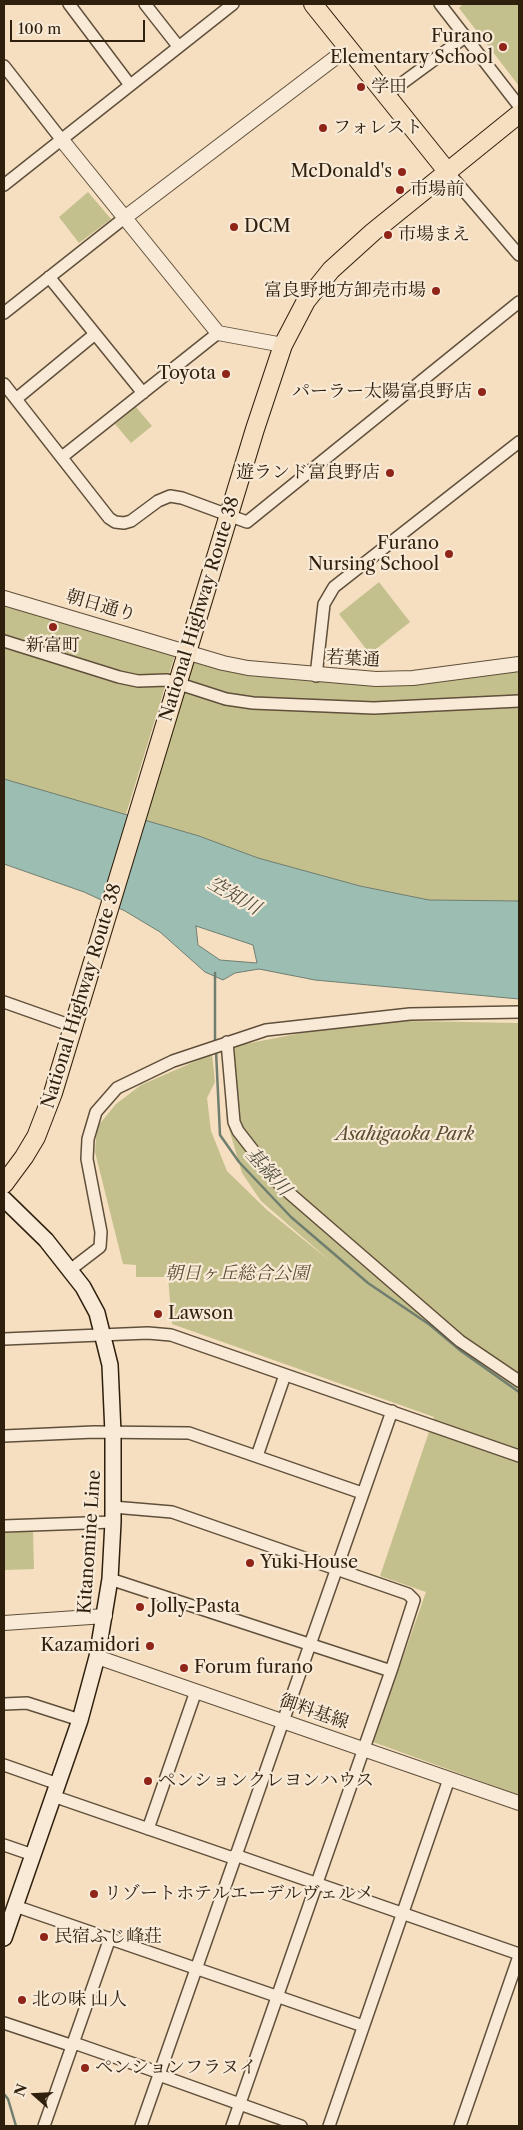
<!DOCTYPE html>
<html>
<head>
<meta charset="utf-8">
<style>
	body { margin:0 }
	#map { position:relative; width:523px; height:2130px; overflow:hidden; background:#f5dfc0; font-family:"Libre Caslon Text",serif }
	canvas { display:block }
	.frame { position:absolute; inset:0; border:5px solid #2f1f0d; pointer-events:none }
	.north { position:absolute; left:10px; top:2070px; width:50px; height:50px; -webkit-text-stroke:4px #f8ead6; paint-order:stroke; rotate:289deg; font-size:14px; font-weight:700; line-height:20px; text-align:center; color:#2f1f0d }
	.north::after { content:''; display:block; margin:auto; width:18px; height:22px; background:#2f1f0d; clip-path:polygon(50% 0,100% 100%,50% 72%,0 100%) }
	.scale { position:absolute; left:10px; top:20px; width:135px; height:22px; box-sizing:border-box; border:2px solid #2f1f0d; border-top:0; padding-left:6px; font-size:15px; line-height:18px; white-space:nowrap; color:#2f1f0d; -webkit-text-stroke:4px #f8ead6; paint-order:stroke }
</style>
</head>
<body>
<div id="map">
<canvas width="523" height="2130"></canvas>
<div class="frame"></div>
<div class="north">N</div>
<div class="scale">100 m</div>
</div>
<script>
const context = document.querySelector('canvas').getContext('2d');
context.lineJoin = 'round';
function paint(path, color) {
  context.fillStyle = color;
  context.fill(path, 'evenodd');
}
function toPath(rows) {
  const path = new Path2D();
  for (const r of rows) {
    path.moveTo(r[0], r[1]);
    for (let i = 2; i < r.length; i += 2) path.lineTo(r[i], r[i + 1]);
  }
  return path;
}
function stroke(path, color, width, dash) {
  context.strokeStyle = color;
  context.lineWidth = width;
  context.lineCap = dash ? 'butt' : 'round';
  context.setLineDash(dash || []);
  context.stroke(path);
}
function label(font, color, halo, rows, align = 'center') {
  context.font = font + ' "Libre Caslon Text","Noto Serif JP",serif';
  context.lineWidth = 4.5;
  context.setLineDash([]);
  context.textBaseline = 'middle';
  context.strokeStyle = halo;
  context.fillStyle = color;
  for (const [text, x, y, turn = 0] of rows) {
    context.save();
    context.translate(x, y);
    context.rotate((+turn || 0) * Math.PI / 180);
    context.textAlign = isNaN(turn) ? turn : align;
    if (halo) context.strokeText(text, 0, 0);
    context.fillText(text, 0, 0);
    context.restore();
  }
}
paint(toPath([
	[463,4,519,4,519,86,459,8],
	[88,192,111,219,79,243,59,217],
	[136,407,152,426,131,443,115,424],
	[379,582,410,622,370,654,339,614],
	[4,598,177,648,123,824,4,783],
	[194,654,340,678,519,664,519,914,391,902,139,829],
	[408,1021,519,1023,519,1795,373,1742,426,1592,380,1576,434,1417,172,1324,168,1277,136,1277,136,1265,123,1264,95,1152,97,1127,116,1104,141,1085,212,1054,215,1082,207,1098,211,1131,227,1171,267,1210,330,1261,261,1201,242,1173,227,1122,225,1093,235,1046,332,1027],
	[33,1531,34,1569,4,1570,4,1533]
]), '#c4c08d');
const water = toPath([
	[4,779,199,836,258,858,360,886,429,900,519,901,519,999,315,980,259,969,235,973,223,980,205,972,160,932,125,911,84,892,4,864,4,779],
	[196,926,253,945,257,963,220,960,198,945,196,926]
]);
paint(water, '#9cbdb2');
stroke(water, '#707e70', 1);
stroke(toPath([
	[215,973,215,1043],
	[216,1051,220,1135,239,1162,291,1217,368,1283,430,1325,461,1351,519,1392],
	[4,2094,8,2099,16,2126]
]), '#707e70', 2.5);
const minor = toPath([
	[69,4,130,85],
	[145,4,178,46],
	[440,4,519,106],
	[4,66,61,139],
	[386,95,465,37],
	[447,171,519,255],
	[4,185,233,4],
	[49,277,143,393],
	[4,313,123,219],
	[4,384,109,518,115,522,124,523,131,521,158,501,170,496,182,498,247,522,519,302],
	[16,399,95,334],
	[62,457,218,333],
	[4,641,119,677,138,681,167,680,226,699,253,703,374,708,519,701],
	[316,676,324,604,334,587,519,442],
	[4,1002,72,1026],
	[227,1042,234,1122,238,1131,280,1185,460,1341,519,1381],
	[70,1270,100,1247,101,1232,87,1159,88,1139,96,1112,117,1088,173,1061,266,1030,410,1014,519,1012],
	[4,1339,148,1333,171,1335,519,1456],
	[4,1436,94,1432,189,1433,362,1493],
	[257,1456,285,1375],
	[113,1507,172,1512,408,1594,414,1600,391,1671,232,2126],
	[4,1526,113,1522],
	[110,1579,391,1671],
	[4,1704,27,1703,80,1720],
	[4,1765,58,1784],
	[53,1796,233,1858],
	[148,1829,196,1691],
	[4,1845,33,1855],
	[235,1855,519,1954],
	[15,1906,363,2026],
	[4,2023,73,2046],
	[74,2043,160,2073],
	[159,2075,301,2126],
	[44,2126,110,1938],
	[141,2126,392,1411],
	[329,2126,449,1779],
	[460,2126,519,1956]
]);
const tertiary = toPath([
	[61,139,218,333,283,345],
	[123,219,348,48],
	[4,598,223,663,248,668,376,679,413,678,519,664],
	[4,1623,105,1616],
	[97,1657,519,1803]
]);
const secondary = toPath([
	[4,1199,46,1240,83,1287,97,1313,110,1365,113,1433,113,1522,110,1579,97,1657,80,1720,4,1938]
]);
const trunk = toPath([
	[313,4,447,171],
	[4,1184,24,1157,36,1137,53,1093,255,429,283,345,306,301,331,270,373,232,519,114]
]);
stroke(minor, '#604f3a', 14);
stroke(tertiary, '#604f3a', 16);
stroke(secondary, '#2f1f0d', 18);
stroke(trunk, '#2f1f0d', 20);
stroke(minor, '#f8ead6', 11);
stroke(tertiary, '#f8ead6', 14);
stroke(secondary, '#f8ead6', 15);
stroke(trunk, '#f5dfc0', 18);
for (const [x, y, r, color] of [
	[503,47,5,"#8f2418"],
	[361,87,5,"#8f2418"],
	[323,128,5,"#8f2418"],
	[402,172,5,"#8f2418"],
	[400,190,5,"#8f2418"],
	[234,227,5,"#8f2418"],
	[388,235,5,"#8f2418"],
	[436,291,5,"#8f2418"],
	[226,374,5,"#8f2418"],
	[482,392,5,"#8f2418"],
	[390,473,5,"#8f2418"],
	[449,554,5,"#8f2418"],
	[53,627,5,"#8f2418"],
	[158,1314,5,"#8f2418"],
	[250,1563,5,"#8f2418"],
	[140,1607,5,"#8f2418"],
	[150,1646,5,"#8f2418"],
	[184,1668,5,"#8f2418"],
	[148,1781,5,"#8f2418"],
	[94,1894,5,"#8f2418"],
	[44,1937,5,"#8f2418"],
	[22,2000,5,"#8f2418"],
	[85,2068,5,"#8f2418"]
]) {
  const dot = new Path2D();
  dot.arc(x, y, r, 0, 2 * Math.PI);
  context.fillStyle = color;
  context.fill(dot);
  stroke(dot, '#f8ead6', 2);
}
label('18px', '#2f1f0d', '#f8ead6', [
	["Furano",493,37,"right"],
	["Elementary School",493,58,"right"],
	["学田",371,87],
	["フォレスト",333,128],
	["McDonald's",392,172,"right"],
	["市場前",410,190],
	["DCM",244,227],
	["市場まえ",398,235],
	["富良野地方卸売市場",426,291,"right"],
	["Toyota",216,374,"right"],
	["パーラー太陽富良野店",472,392,"right"],
	["遊ランド富良野店",380,473,"right"],
	["Furano",439,544,"right"],
	["Nursing School",439,565,"right"],
	["新富町",53,646,"center"],
	["Lawson",168,1314],
	["Yuki House",260,1563],
	["Jolly-Pasta",150,1607],
	["Kazamidori",140,1646,"right"],
	["Forum furano",194,1668],
	["ペンションクレヨンハウス",158,1781],
	["リゾートホテルエーデルヴェルメ",104,1894],
	["民宿ふじ峰荘",54,1937],
	["北の味 山人",32,2000],
	["ペンションフラヌイ",95,2068]
], 'left');
label('18px', '#2f1f0d', '#f8ead6', [
	["朝日通り",101,606,16],
	["National Highway Route 38",200,609,-73],
	["若葉通",353,659,3],
	["National Highway Route 38",82,996,-73],
	["Kitanomine Line",90,1542,-86],
	["御料基線",314,1712,19]
]);
label('italic 18px', '#5c4f33', '#f8ead6', [
	["Asahigaoka Park",405,1135],
	["朝日ヶ丘総合公園",237,1274]
]);
label('italic 19px', '#504e3f', '#f8ead6', [
	["空知川",234,896,30],
	["基線川",268,1172,48]
]);
</script>
</body>
</html>
